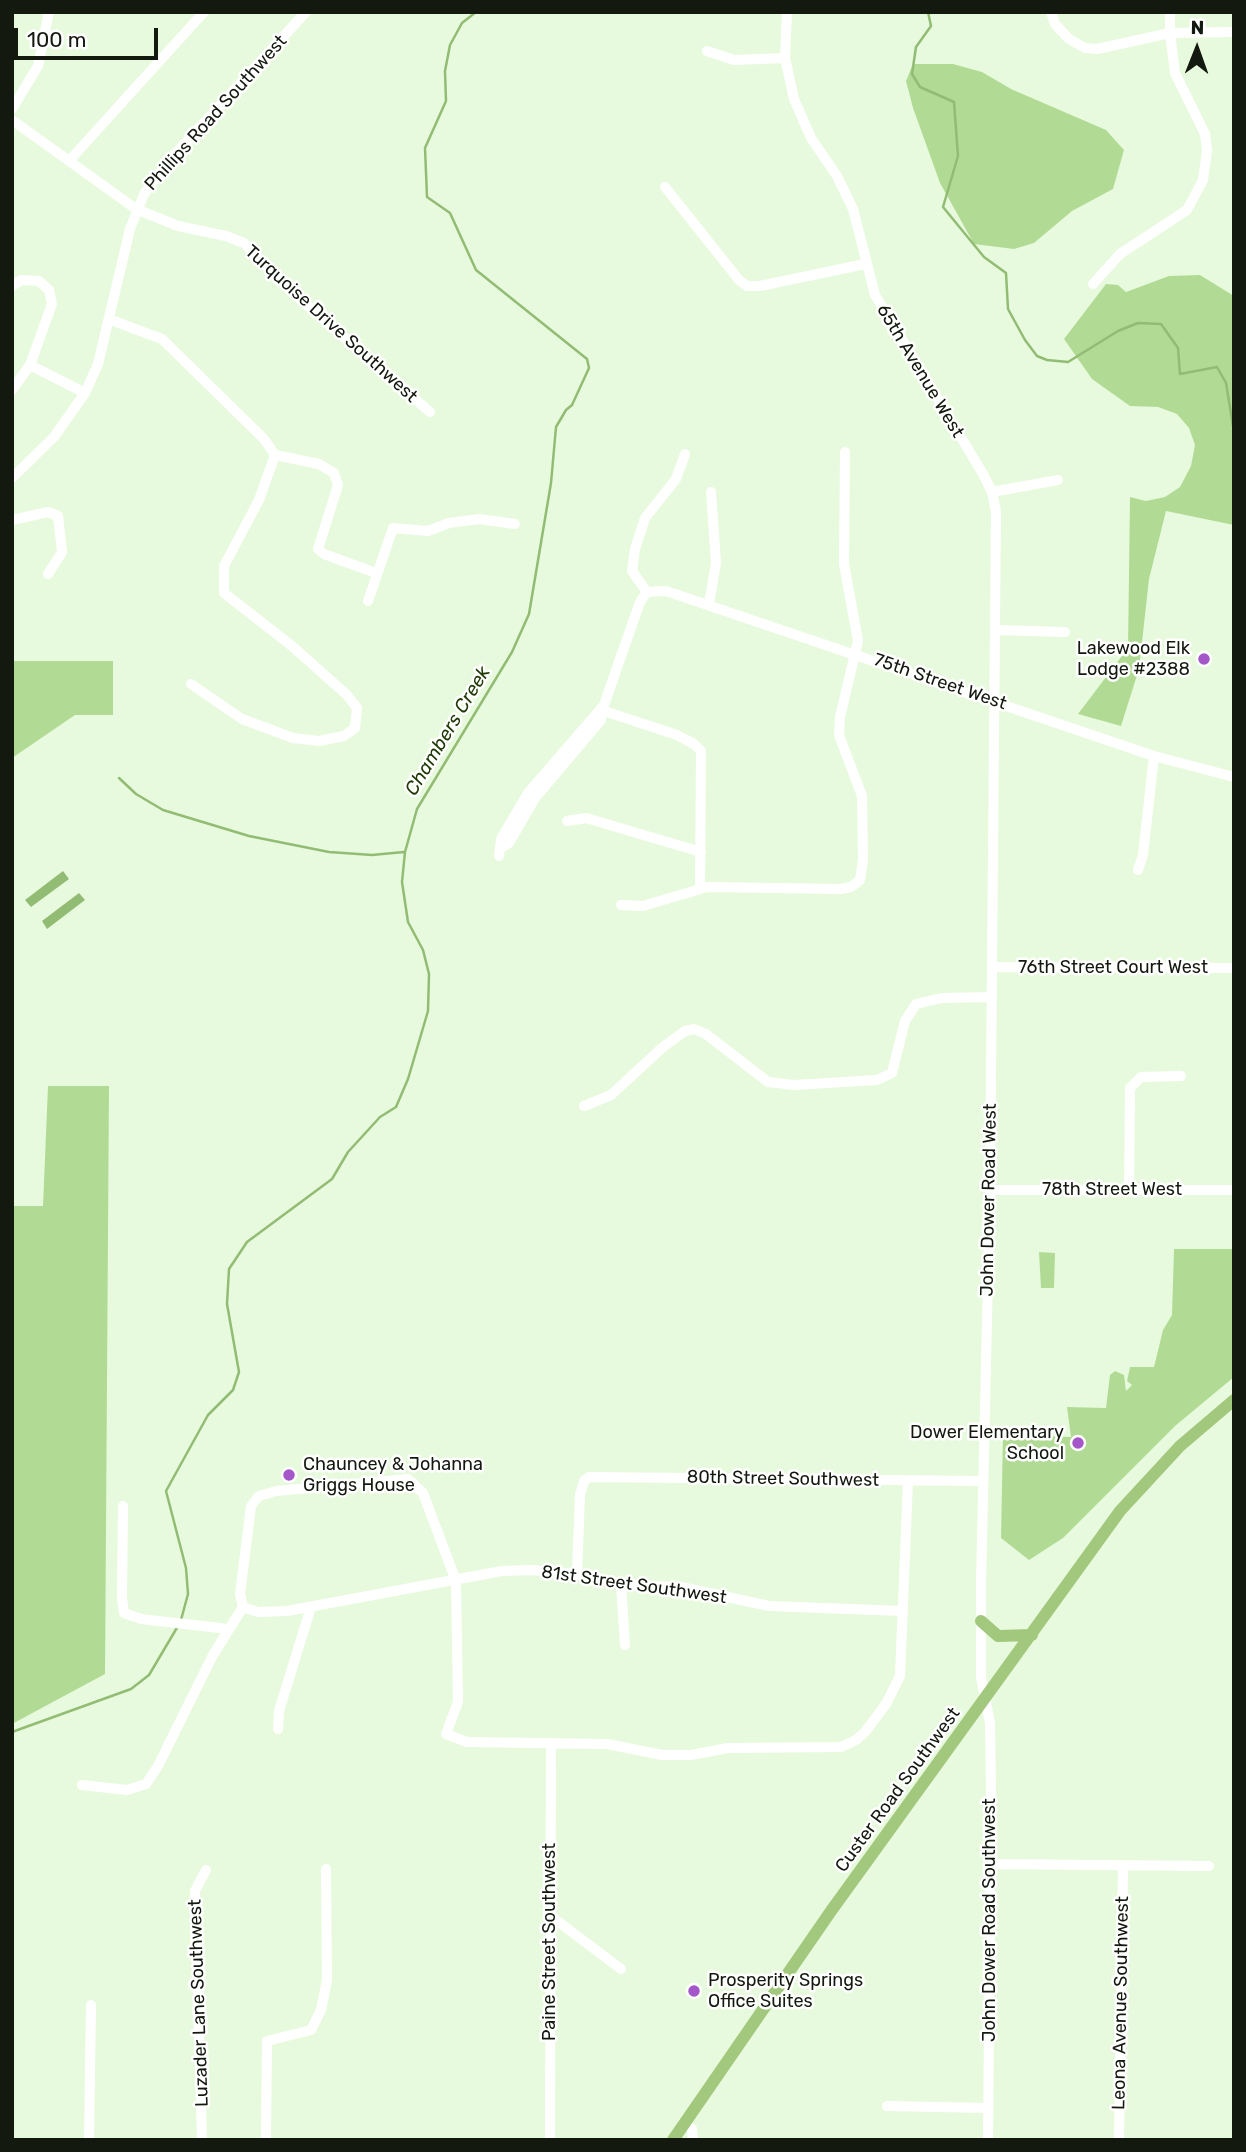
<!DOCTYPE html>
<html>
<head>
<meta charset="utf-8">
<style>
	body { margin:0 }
	#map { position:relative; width:1246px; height:2152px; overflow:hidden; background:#e8fadd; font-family:Rubik,sans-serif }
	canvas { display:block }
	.frame { position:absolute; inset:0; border:14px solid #13190f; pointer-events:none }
	.north { position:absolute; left:1162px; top:14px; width:70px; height:70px; -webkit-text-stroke:5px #fff; paint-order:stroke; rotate:1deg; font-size:19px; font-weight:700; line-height:28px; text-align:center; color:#13190f }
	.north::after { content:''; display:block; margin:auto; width:24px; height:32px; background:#13190f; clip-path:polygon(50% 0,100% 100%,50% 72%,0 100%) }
	.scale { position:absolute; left:14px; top:28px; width:144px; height:32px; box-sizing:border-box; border:4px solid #13190f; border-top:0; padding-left:9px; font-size:21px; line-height:24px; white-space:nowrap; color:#13190f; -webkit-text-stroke:5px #fff; paint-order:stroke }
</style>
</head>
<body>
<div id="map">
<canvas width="1246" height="2152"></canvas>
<div class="frame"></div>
<div class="north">N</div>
<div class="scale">100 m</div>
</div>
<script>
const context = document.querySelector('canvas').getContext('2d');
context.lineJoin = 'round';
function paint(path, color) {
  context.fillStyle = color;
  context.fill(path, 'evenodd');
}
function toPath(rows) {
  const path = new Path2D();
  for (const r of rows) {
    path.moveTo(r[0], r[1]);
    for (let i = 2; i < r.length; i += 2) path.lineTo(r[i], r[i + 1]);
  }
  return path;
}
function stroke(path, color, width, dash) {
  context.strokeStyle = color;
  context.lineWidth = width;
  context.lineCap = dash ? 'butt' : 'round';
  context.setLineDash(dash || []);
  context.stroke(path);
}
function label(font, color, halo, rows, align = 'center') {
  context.font = font + ' Rubik,sans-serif';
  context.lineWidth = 5;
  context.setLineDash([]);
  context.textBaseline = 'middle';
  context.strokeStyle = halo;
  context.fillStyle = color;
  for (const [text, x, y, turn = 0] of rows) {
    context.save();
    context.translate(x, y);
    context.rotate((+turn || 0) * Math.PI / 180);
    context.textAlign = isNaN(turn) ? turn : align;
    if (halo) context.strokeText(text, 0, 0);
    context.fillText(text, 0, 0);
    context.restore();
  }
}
paint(toPath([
	[913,64,953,64,982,72,1011,89,1106,130,1124,150,1113,189,1072,211,1034,243,1014,249,974,244,940,183,913,108,906,81],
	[1200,275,1234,296,1234,525,1166,511,1149,579,1139,669,1121,726,1078,714,1128,648,1130,497,1146,501,1165,497,1180,487,1191,466,1195,445,1189,428,1177,414,1158,407,1130,406,1092,379,1064,339,1106,284,1118,285,1126,292,1169,276],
	[12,661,113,661,113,715,75,715,12,758],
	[48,1086,109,1086,105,1674,12,1724,12,1206,43,1206],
	[1174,1249,1234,1249,1234,1377,1175,1426,1063,1538,1029,1560,1001,1538,1003,1434,1071,1437,1067,1407,1106,1408,1110,1375,1115,1371,1124,1375,1126,1391,1132,1385,1127,1381,1130,1367,1154,1367,1163,1330,1172,1315],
	[1039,1252,1055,1253,1054,1288,1041,1288]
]), '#b1db95');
paint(toPath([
	[63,871,69,879,31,907,25,900],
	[79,893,85,900,47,929,42,921]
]), '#92bc74');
stroke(toPath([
	[928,12,931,26,916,47,912,74,920,87,954,102,958,156,943,207,984,257,1006,273,1008,309,1025,340,1037,356,1047,360,1068,362,1118,331,1138,323,1161,324,1178,348,1180,374,1217,367,1226,383,1234,432],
	[119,778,136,794,163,810,249,836,329,852,372,855,404,852],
	[181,1620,188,1594,186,1568,166,1491,208,1415,233,1390,239,1372,227,1304,229,1269,247,1242,332,1179,348,1152,380,1117,396,1107,408,1079,428,1011,429,974,423,950,408,922,402,882,405,852,417,809,512,652,529,614,551,483,556,427,566,410,572,405,589,368,587,359,476,270,450,213,427,197,425,148,446,101,445,71,450,45,462,23,476,12],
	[12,1732,131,1689,149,1675,178,1626]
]), '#92bc74', 2.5);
stroke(toPath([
	[787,12,785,58,794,99,811,138,837,176,853,209,875,295,983,474,992,492,996,512,990,1190,981,1582,981,1677,990,1723,991,1788,988,2140],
	[1051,12,1055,24,1069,39,1085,48,1097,49,1170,33,1170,12],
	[707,51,734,60,785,58],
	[12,109,38,66,49,12],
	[12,120,136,209,178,226,226,236,244,243,294,294,430,412],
	[69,161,204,12],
	[665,187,739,280,747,286,760,286,865,264],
	[1093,284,1120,254,1187,210,1203,180,1207,151,1205,134,1175,73,1170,33,1234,32],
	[12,286,21,280,39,281,49,290,52,304,30,365,12,390],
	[111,320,162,339,264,439,275,455,319,464,334,473,338,485,318,549,324,554,376,573],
	[30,365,85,393],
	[12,478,54,437,85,393,98,364,130,229,144,194,167,163,306,12],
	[992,492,1058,480],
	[12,520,48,512,58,516,62,552,48,574],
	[647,592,666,591,1154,756,1234,777],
	[647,592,632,571,635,549,645,518,676,479,685,454],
	[368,601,393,528,428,531,449,523,479,519,515,524],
	[709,604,716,563,711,492],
	[996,630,1065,632],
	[191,684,242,719,293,738,319,741,344,736,355,728,357,708,347,695,292,646,224,593,224,566,259,500,275,455],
	[601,710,677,735,694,744,701,751,700,888],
	[567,821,586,818,701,852],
	[501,848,509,843,535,798,601,720,601,710],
	[499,856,501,839,528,793,604,705,640,602,647,592],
	[1138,870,1143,855,1154,756],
	[621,905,643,906,707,887,841,889,851,887,860,880,863,860,862,796,839,735,840,717,858,641,844,564,845,452],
	[992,967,1234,968],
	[584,1106,611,1095,663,1047,685,1031,694,1029,706,1034,768,1082,794,1085,877,1080,892,1073,905,1021,916,1004,942,998,992,997],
	[990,1190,1234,1190],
	[1129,1190,1130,1088,1141,1077,1181,1076],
	[123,1506,122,1598,124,1613,141,1619,228,1629],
	[577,1574,580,1495,584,1481,589,1477,983,1481],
	[621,1585,625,1645],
	[243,1607,240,1594,251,1506,259,1496,276,1491,408,1479,423,1493,456,1581,458,1702,446,1734,467,1742,607,1744,662,1755,691,1755,728,1748,841,1747,856,1740,865,1732,886,1704,900,1676,908,1481],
	[243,1607,258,1612,287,1611,502,1571,531,1570,577,1574,621,1585,681,1587,769,1606,903,1611],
	[278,1729,279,1711,311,1607],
	[82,1785,127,1790,146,1784,158,1766,213,1655,243,1607],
	[991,1864,1209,1866],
	[548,1914,621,1969],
	[887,2106,988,2108],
	[683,2123,692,2129,693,2140],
	[89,2140,91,2005],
	[202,2140,195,1891,206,1870],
	[266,2140,267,2041,311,2030,321,2010,327,1980,326,1869],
	[550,2140,551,1744],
	[1119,2140,1123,1867]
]), '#fff', 10);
stroke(toPath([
	[981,1621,998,1636,1032,1635],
	[673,2140,831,1911,1120,1511,1180,1446,1234,1400]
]), '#a2c87d', 12);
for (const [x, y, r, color] of [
	[1204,659,7,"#a357c9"],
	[1078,1443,7,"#a357c9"],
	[289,1475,7,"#a357c9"],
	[694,1991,7,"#a357c9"]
]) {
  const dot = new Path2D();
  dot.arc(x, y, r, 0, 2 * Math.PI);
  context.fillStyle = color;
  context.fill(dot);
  stroke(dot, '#fff', 2.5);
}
label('18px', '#13190f', '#fff', [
	["Phillips Road Southwest",216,113,-48],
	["Turquoise Drive Southwest",331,324,42],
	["65th Avenue West",920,371,59],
	["75th Street West",940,682,19],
	["76th Street Court West",1113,968],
	["78th Street West",1112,1190],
	["John Dower Road West",989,1200,-89],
	["80th Street Southwest",783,1479,1],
	["81st Street Southwest",634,1585,8],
	["Custer Road Southwest",898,1790,-54],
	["John Dower Road Southwest",990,1920,-90],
	["Paine Street Southwest",550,1942,-90],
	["Luzader Lane Southwest",199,2003,-92],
	["Leona Avenue Southwest",1121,2003,-89]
]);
label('18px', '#13190f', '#fff', [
	["Lakewood Elk",1190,649],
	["Lodge #2388",1190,670],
	["Dower Elementary",1064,1433],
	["School",1064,1454],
	["Chauncey & Johanna",303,1465,"left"],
	["Griggs House",303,1486,"left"],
	["Prosperity Springs",708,1981,"left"],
	["Office Suites",708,2002,"left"]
], 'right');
label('italic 19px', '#213b07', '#fff', [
	["Chambers Creek",448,731,-59]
]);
</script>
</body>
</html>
